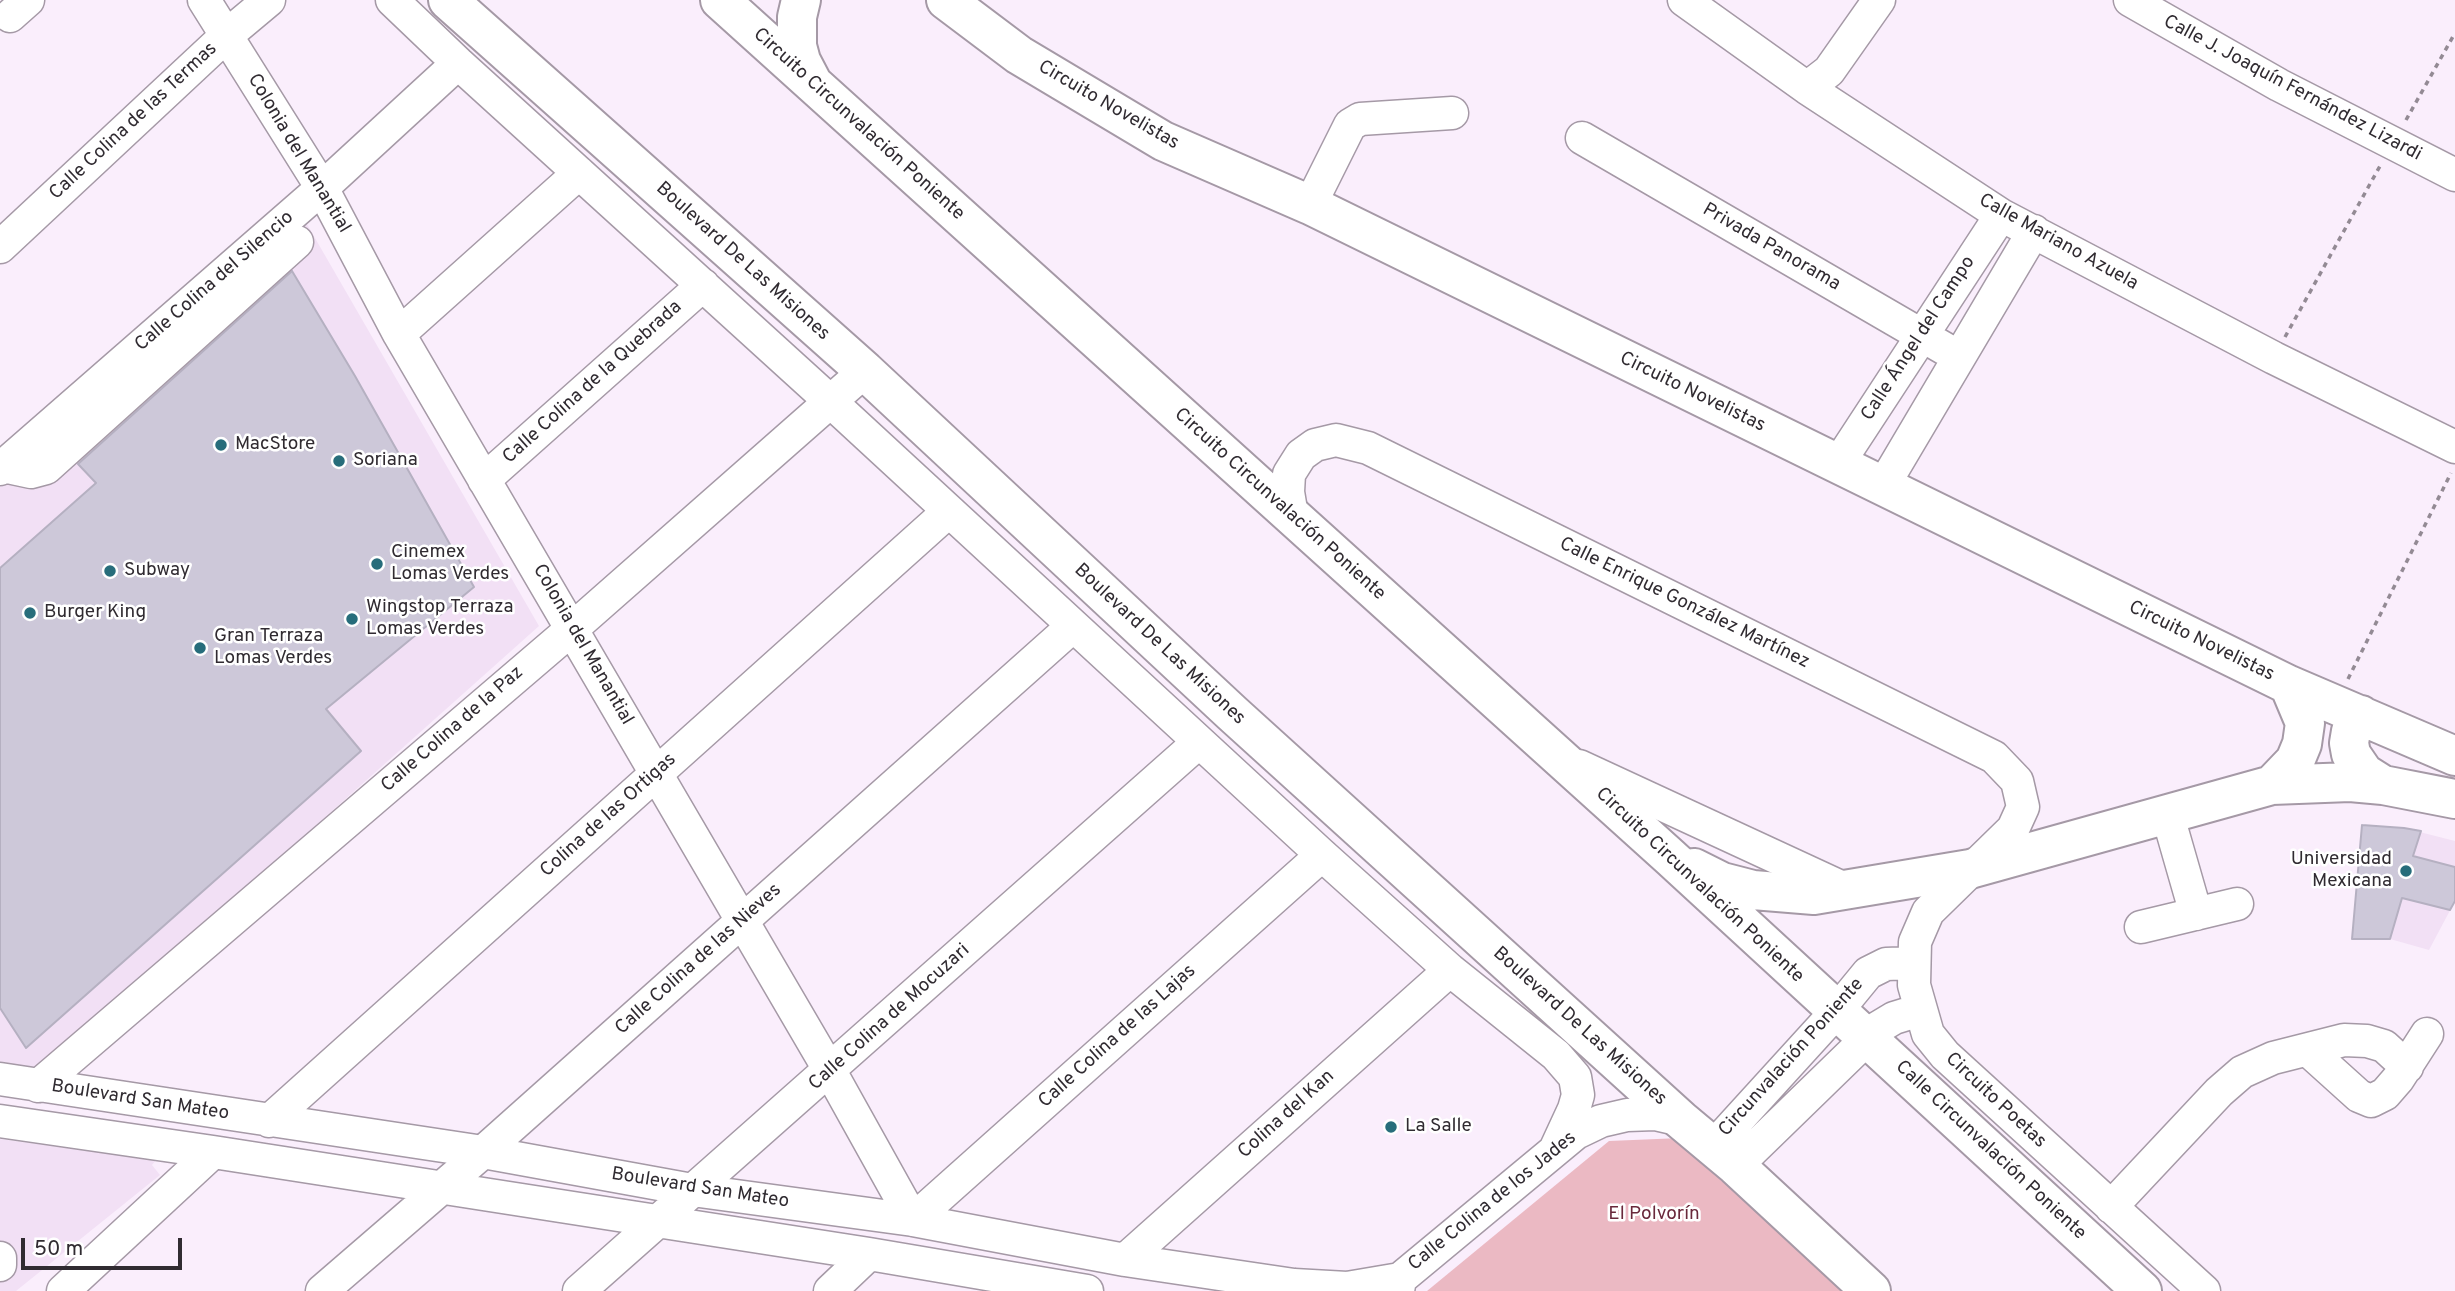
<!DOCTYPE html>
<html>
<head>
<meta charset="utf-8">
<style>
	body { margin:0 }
	#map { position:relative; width:2455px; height:1291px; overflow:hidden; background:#faeefc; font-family:Overpass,sans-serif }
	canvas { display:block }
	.scale { position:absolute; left:21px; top:1238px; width:161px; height:32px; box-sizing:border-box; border:4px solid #302b31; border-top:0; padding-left:9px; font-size:21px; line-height:24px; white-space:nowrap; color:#302b31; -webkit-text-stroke:5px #fff; paint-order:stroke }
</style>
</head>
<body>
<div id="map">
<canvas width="2455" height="1291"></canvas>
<div class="scale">50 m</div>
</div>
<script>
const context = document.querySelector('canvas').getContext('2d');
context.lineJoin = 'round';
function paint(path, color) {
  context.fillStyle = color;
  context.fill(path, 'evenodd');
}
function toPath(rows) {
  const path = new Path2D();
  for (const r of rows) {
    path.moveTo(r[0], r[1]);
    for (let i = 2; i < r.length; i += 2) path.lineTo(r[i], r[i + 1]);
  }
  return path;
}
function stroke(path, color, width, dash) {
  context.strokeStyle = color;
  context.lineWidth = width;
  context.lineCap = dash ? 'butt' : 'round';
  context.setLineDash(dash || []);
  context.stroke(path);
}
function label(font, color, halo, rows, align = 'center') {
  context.font = font + ' Overpass,sans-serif';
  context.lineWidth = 5;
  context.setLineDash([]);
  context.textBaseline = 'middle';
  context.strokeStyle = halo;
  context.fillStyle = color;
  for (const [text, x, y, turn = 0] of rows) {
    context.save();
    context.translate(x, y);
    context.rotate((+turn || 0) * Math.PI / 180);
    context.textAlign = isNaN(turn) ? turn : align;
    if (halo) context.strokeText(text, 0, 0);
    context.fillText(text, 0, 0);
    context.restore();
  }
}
paint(toPath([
	[304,219,539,626,276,861,45,1075,9,1067,0,1063,0,487],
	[2362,825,2404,828,2455,841,2455,901,2429,950,2390,939,2352,939],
	[0,1139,156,1160,152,1165,160,1175,16,1291,0,1291]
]), '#f2e0f5');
paint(toPath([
	[1681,1138,1853,1291,1427,1291,1609,1141]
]), '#ebb9c3');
const building = toPath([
	[292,271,355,376,474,587,326,709,361,751,26,1048,0,1008,0,568,96,483,78,464,292,271],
	[2362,825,2404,828,2421,831,2413,856,2455,867,2455,901,2450,910,2402,898,2390,939,2352,939,2362,825]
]);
paint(building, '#cdc8d9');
stroke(building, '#b5b0c1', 2);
const minor = toPath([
	[204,0,322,188,399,334,830,1071,913,1220,1322,855],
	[392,0,458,63,831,402,1322,855,1450,970,1556,1055,1575,1077,1578,1095,1574,1109,1555,1150],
	[1684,0,1807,88,2001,215,2274,358,2455,447],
	[2130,0,2279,85,2455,175],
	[10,16,28,0],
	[1807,88,1829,71,1879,0],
	[1582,138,1959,357],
	[1310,205,1350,125,1360,119,1452,113],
	[0,247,226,36,269,0],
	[399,334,579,173],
	[1838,464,2001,215],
	[3,466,31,472,46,468,297,242],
	[0,469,322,188,458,63],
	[484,480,703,285],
	[1883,486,2034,231],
	[1292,516,1288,492,1289,474,1301,455,1315,445,1336,440,1368,448,1994,757,2017,781,2023,807,2013,829,1928,912,1915,942,1914,985,1928,1034,1945,1055,2204,1291],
	[1579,766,1847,890],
	[2167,813,2196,914],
	[2141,927,2237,904],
	[2308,1050,2359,1096,2371,1101,2385,1094,2398,1079,2427,1034],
	[0,1079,483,1152,692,1190,913,1220,1125,1260,1294,1285,1347,1288,1400,1279],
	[38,1086,573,628,865,371],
	[0,1121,213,1152,869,1254,1087,1291],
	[269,1121,949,511],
	[1713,1147,1836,1012,1868,973,1886,964,1913,963],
	[1736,1166,1879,1027,1894,1018,1920,1010],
	[2111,1207,2219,1092,2242,1072,2273,1058,2344,1040,2367,1041,2384,1046,2407,1067],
	[0,1258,0,1265],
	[1125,1260,1450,970],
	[63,1291,213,1152],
	[322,1291,483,1152,1073,626],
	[579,1291,1199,742],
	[830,1291,869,1254],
	[1398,1291,1400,1279,1576,1133,1601,1121,1627,1115,1655,1114,1681,1120]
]);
const major = toPath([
	[448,0,865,371,1232,713,1681,1120,1736,1166,1871,1291],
	[720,0,1670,857,2142,1291],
	[801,0,797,17,797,46,801,61,812,82],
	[946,0,1019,55,1163,141,1310,205,2289,685,2455,756],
	[2361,715,2351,731,2349,743,2351,754,2364,773,2383,785],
	[2272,785,2295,761,2302,744,2305,723,2289,685],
	[1694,868,1722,882,1753,890,1814,895,1970,869,2272,785,2350,782,2383,785,2455,799]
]);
stroke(minor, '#a599a6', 35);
stroke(major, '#a599a6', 42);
stroke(toPath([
	[2406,120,2455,33],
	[2285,337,2380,166],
	[2348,679,2451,473]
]), '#938a94', 3.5, [5, 5]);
stroke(minor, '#fff', 32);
stroke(major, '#fff', 38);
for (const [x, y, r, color] of [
	[221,445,7,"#276d7b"],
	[339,461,7,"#276d7b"],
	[377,564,7,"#276d7b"],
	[110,571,7,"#276d7b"],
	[30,613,7,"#276d7b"],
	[352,619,7,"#276d7b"],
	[200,648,7,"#276d7b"],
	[2406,871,7,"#276d7b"],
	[1391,1127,7,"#276d7b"]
]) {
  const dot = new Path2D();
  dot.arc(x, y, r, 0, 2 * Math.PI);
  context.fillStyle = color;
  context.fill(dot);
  stroke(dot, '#fff', 2.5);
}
label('19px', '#302b31', '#fff', [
	["Calle J. Joaquín Fernández Lizardi",2292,89,28],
	["Circuito Novelistas",1108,106,30],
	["Calle Colina de las Termas",134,122,-43],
	["Circuito Circunvalación Poniente",858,125,42],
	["Colonia del Manantial",298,154,59],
	["Calle Mariano Azuela",2058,243,29],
	["Privada Panorama",1771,248,30],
	["Boulevard De Las Misiones",742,262,42],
	["Calle Colina del Silencio",215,282,-41],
	["Calle Ángel del Campo",1919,339,-57],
	["Calle Colina de la Quebrada",593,383,-42],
	["Circuito Novelistas",1692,393,26],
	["Circuito Circunvalación Poniente",1279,505,42],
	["Calle Enrique González Martínez",1684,604,26],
	["Circuito Novelistas",2201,642,26],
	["Colonia del Manantial",582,645,60],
	["Boulevard De Las Misiones",1159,645,43],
	["Calle Colina de la Paz",453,730,-41],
	["Colina de las Ortigas",609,816,-42],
	["Circuito Circunvalación Poniente",1699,886,43],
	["Calle Colina de las Nieves",699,960,-42],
	["Calle Colina de Mocuzari",890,1018,-42],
	["Boulevard De Las Misiones",1579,1027,42],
	["Calle Colina de las Lajas",1118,1037,-42],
	["Circunvalación Poniente",1792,1058,-48],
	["Boulevard San Mateo",140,1101,9],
	["Circuito Poetas",1995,1101,43],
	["Colina del Kan",1287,1115,-42],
	["Calle Circunvalación Poniente",1990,1151,43],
	["Boulevard San Mateo",700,1189,9],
	["Calle Colina de los Jades",1493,1202,-39]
]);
label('19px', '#302b31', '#fff', [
	["MacStore",235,445],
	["Soriana",353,461],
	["Cinemex",391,553],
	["Lomas Verdes",391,575],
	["Subway",124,571],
	["Wingstop Terraza",366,608],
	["Lomas Verdes",366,630],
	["Burger King",44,613],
	["Gran Terraza",214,637],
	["Lomas Verdes",214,659],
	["Universidad",2392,860,"right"],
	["Mexicana",2392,882,"right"],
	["La Salle",1405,1127]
], 'left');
label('19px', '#69283b', '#fff', [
	["El Polvorín",1654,1215]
]);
</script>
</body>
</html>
